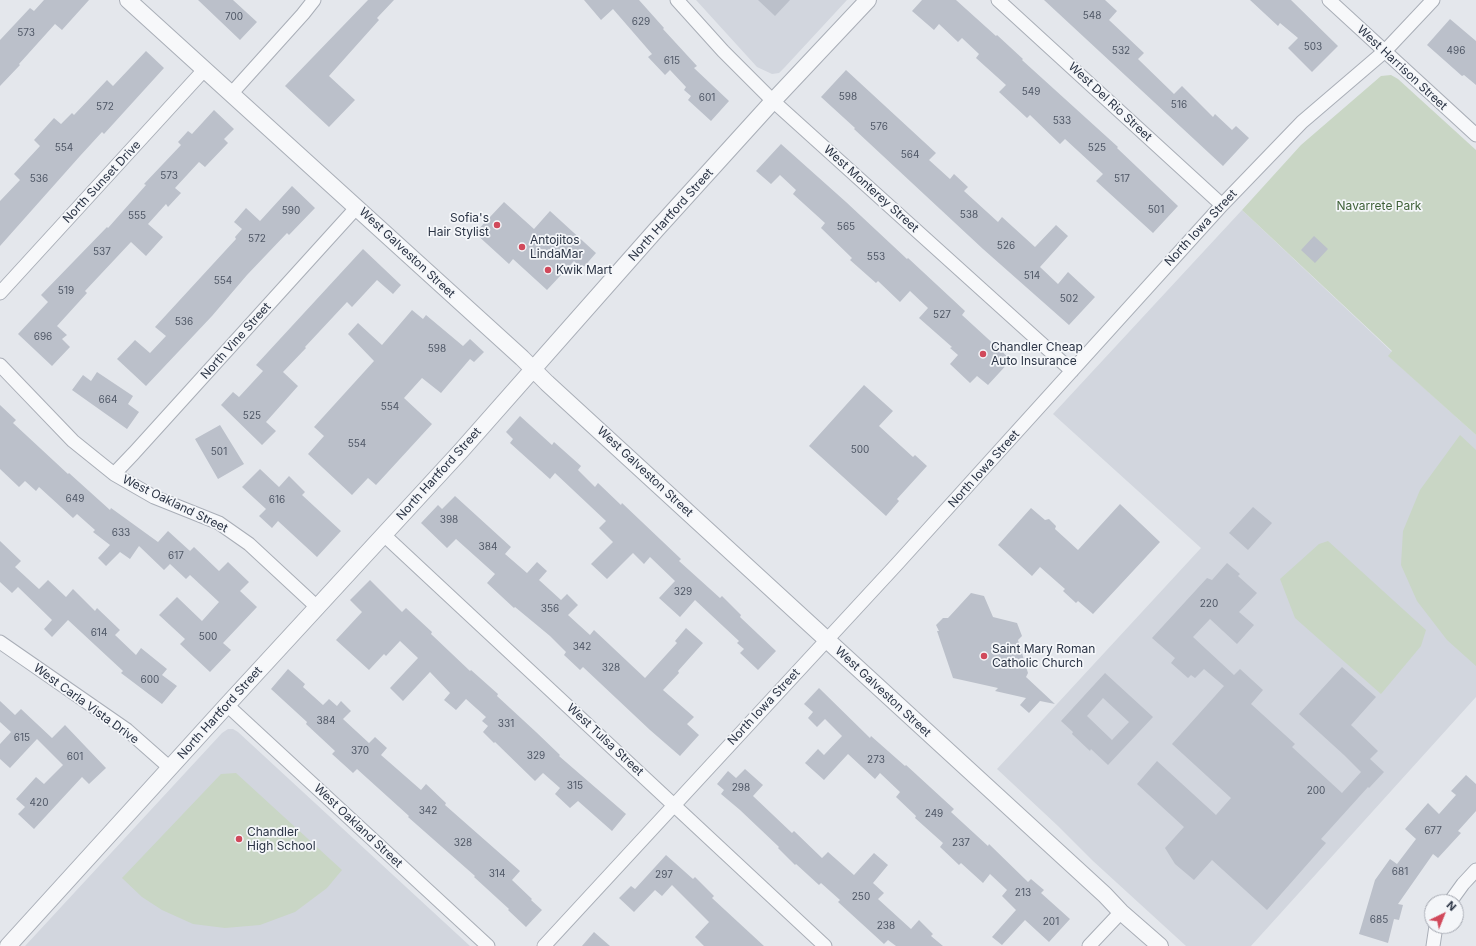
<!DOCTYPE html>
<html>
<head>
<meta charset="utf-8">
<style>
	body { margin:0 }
	#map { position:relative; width:1476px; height:946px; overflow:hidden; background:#e4e7ec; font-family:Inter,sans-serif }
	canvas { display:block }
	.north { position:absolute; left:1424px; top:894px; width:40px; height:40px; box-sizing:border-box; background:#f4f6f9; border:1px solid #a4a8b1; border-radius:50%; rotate:43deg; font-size:11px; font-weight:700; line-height:16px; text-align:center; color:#2b3445 }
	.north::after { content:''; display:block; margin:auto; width:14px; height:18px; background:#d1495b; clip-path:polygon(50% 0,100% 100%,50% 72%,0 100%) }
</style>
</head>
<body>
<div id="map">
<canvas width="1476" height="946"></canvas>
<div class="north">N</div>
</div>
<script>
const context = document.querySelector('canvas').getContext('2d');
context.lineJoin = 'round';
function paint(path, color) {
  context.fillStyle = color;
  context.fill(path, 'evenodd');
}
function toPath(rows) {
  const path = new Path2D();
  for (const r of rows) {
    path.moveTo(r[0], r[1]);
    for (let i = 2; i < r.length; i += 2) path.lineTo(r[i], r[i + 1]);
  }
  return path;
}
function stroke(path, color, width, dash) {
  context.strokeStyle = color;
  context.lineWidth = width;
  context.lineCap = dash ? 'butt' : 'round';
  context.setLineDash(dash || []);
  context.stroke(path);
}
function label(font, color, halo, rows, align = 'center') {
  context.font = font + ' Inter,sans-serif';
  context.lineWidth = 3.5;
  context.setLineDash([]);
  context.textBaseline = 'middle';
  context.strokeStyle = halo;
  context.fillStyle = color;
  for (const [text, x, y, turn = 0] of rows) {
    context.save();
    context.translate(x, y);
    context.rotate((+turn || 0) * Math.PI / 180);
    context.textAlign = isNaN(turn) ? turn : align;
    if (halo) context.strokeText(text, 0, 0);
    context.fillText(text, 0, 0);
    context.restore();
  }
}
paint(toPath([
	[696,0,847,0,785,67,779,73,772,74,757,67],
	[1242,210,1392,352,1389,356,1476,435,1476,697,1251,946,1186,946,1093,861,1058,826,997,769,1201,548,1053,414],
	[228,729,233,729,238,732,470,946,25,946,222,733]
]), '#d2d6de');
paint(toPath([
	[1391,75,1398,79,1476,150,1476,435,1388,356,1392,351,1242,210,1301,145,1381,76],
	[1460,435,1476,450,1476,666,1447,640,1417,601,1401,565,1403,531,1420,490],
	[1328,541,1426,630,1421,646,1381,694,1295,618,1280,579,1319,544],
	[236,773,342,870,327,888,295,912,260,925,225,928,193,924,162,910,142,897,122,878,221,774]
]), '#c9d6c5');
paint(toPath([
	[44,0,89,0,62,30,55,24,19,64,20,65,0,86,0,40,30,8,34,11],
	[198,0,233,0,257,22,240,40],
	[368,0,394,0,377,18,379,20,329,76,355,100,329,127,285,86],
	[584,0,639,0,664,28,663,29,697,66,694,68,729,101,711,121,688,100,691,96,684,90,686,87,670,70,665,75,648,57,652,54,613,9,601,20],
	[758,0,790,0,775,16],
	[922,0,956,0,996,36,997,35,1023,59,1022,60,1118,147,1117,148,1178,206,1153,233,1096,181,1103,174,1065,139,1060,144,1030,115,1027,118,999,92,1006,85,976,58,979,54,962,38,958,42,939,24,934,30,912,11],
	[1044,0,1105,0,1117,11,1109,20,1144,53,1138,59,1174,94,1182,86,1213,117,1215,114,1232,130,1236,126,1249,138,1223,166],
	[1250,0,1291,0,1338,46,1312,72,1288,48,1298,38,1280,23,1278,26],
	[1450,19,1476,41,1476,85,1464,75,1462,76,1427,45],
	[146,51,164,68,104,134,102,132,80,156,0,246,0,201,20,180,14,174,40,146,34,140,54,118,61,124,72,113,74,115,107,80,113,86],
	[846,70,936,153,929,160,950,179,954,174,968,187,964,191,998,222,1002,217,1035,247,1056,225,1068,236,1040,267,1058,284,1068,272,1095,297,1069,325,983,249,854,129,855,128,821,97],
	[214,110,234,129,224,139,228,143,205,167,199,162,175,188,181,193,168,207,166,204,148,224,163,237,146,256,131,242,85,291,87,293,57,326,67,335,62,339,70,347,52,366,18,334,48,302,41,295,107,227,108,228,146,185,144,184,181,145,178,142,188,131,192,134],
	[781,144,846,202,907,259,908,258,965,311,962,315,1011,360,988,385,977,376,970,383,950,364,958,355,950,348,952,347,919,318,928,308,910,291,900,302,878,281,876,283,850,260,852,258,821,228,825,223,793,194,796,190,780,175,771,184,756,171],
	[292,186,315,208,289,235,287,233,247,275,212,316,146,386,117,359,135,340,150,353,166,336,155,327,236,239,235,237,242,229,234,222,246,208,260,221],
	[504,202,534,229,550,211,596,253,582,269,574,261,547,290,513,259,509,264,475,233],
	[1314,236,1328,249,1315,263,1301,250],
	[363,249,401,285,393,294,377,280,352,307,347,302,305,347,306,348,283,372,298,386,266,422,276,431,262,445,221,405,233,392,239,397,263,371,256,365],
	[412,310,423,319,426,315,463,346,470,339,484,352,474,362,470,359,441,393,422,378,404,398,432,424,376,485,368,478,352,495,308,454,324,436,314,427,374,361,348,334,358,323,382,345],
	[97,372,133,396,128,404,139,412,127,429,72,390,83,375,91,381],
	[864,385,893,411,879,426,913,457,915,455,927,466,897,499,899,501,886,516,809,446],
	[0,405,16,420,13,423,68,474,69,473,110,510,111,508,158,542,168,531,190,551,194,547,219,571,228,562,249,582,240,591,257,607,223,643,231,650,210,672,180,644,185,639,159,615,177,597,202,621,219,602,190,575,186,579,170,564,164,570,139,546,130,559,120,552,106,566,98,558,110,545,93,532,95,530,77,514,73,518,39,487,36,491,25,481,19,487,0,469],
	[520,416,552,445,554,442,581,466,578,470,595,487,598,483,621,505,622,503,681,559,679,561,720,598,722,596,741,615,740,617,776,651,758,670,740,653,744,649,737,643,739,641,695,600,680,617,659,598,675,581,650,557,644,564,633,553,607,579,591,564,613,542,599,528,606,521,555,473,550,479,510,443,513,439,506,432],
	[220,425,244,464,218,479,195,439],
	[260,469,279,487,289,476,305,492,302,495,341,531,317,557,278,521,272,528,259,516,266,509,242,487],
	[455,496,511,547,505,554,527,573,537,562,547,571,539,580,561,600,567,594,578,605,568,615,590,635,594,630,645,678,677,643,675,641,686,628,703,643,678,671,679,673,663,690,694,717,687,724,699,735,680,756,650,730,583,667,580,670,564,655,566,652,550,636,515,607,514,608,487,583,495,574,456,539,447,548,421,523,438,505,442,509],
	[1120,504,1160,542,1093,614,1078,601,1076,603,1063,591,1065,589,1040,567,1032,576,998,545,1031,508,1045,520,1049,519,1056,526,1055,529,1078,550],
	[1253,507,1272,523,1248,550,1229,533],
	[0,541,21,561,15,567,39,589,48,580,66,597,73,589,95,611,97,608,120,630,115,635,136,655,141,648,167,669,162,675,177,686,162,704,121,673,123,671,68,620,52,637,44,629,52,620,18,587,12,593,0,582],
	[1227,563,1240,574,1238,576,1257,593,1239,612,1254,625,1237,644,1210,619,1193,637,1234,675,1240,669,1263,690,1251,704,1295,744,1292,747,1342,793,1361,772,1344,755,1299,714,1342,667,1376,697,1351,725,1378,751,1370,759,1384,772,1369,788,1368,787,1321,839,1326,843,1267,910,1212,860,1194,880,1175,864,1165,848,1184,827,1137,784,1157,761,1216,815,1231,798,1172,744,1224,686,1204,669,1195,678,1191,675,1188,678,1171,663,1175,658,1152,638,1207,578,1212,580],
	[370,580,402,612,406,608,432,632,431,634,470,671,471,670,498,694,497,696,536,732,560,755,559,756,626,814,612,831,578,801,570,808,555,794,560,788,543,773,535,781,495,742,494,743,483,732,488,726,482,721,486,717,466,699,456,710,444,700,450,693,430,672,403,701,390,688,418,658,400,641,386,656,384,654,369,670,336,640,362,612,350,600],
	[971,593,984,596,993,617,1017,623,1022,636,1018,640,1028,673,1026,677,1055,704,1040,701,1029,713,1020,705,1026,698,995,691,998,688,953,678,937,631,939,631,936,625,943,618,948,618],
	[288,669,305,684,303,687,323,705,329,699,337,706,341,701,351,711,343,719,369,743,375,737,387,748,381,755,421,790,426,784,446,803,445,805,520,871,512,880,532,899,531,900,542,910,526,927,508,910,509,909,474,877,475,876,408,817,409,816,357,769,353,773,332,754,335,751,306,724,307,722,271,689],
	[1105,673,1153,717,1108,765,1091,749,1090,751,1072,734,1073,732,1061,721],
	[1103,698,1129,722,1112,740,1087,716],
	[819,688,870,738,871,736,905,766,906,765,954,809,951,812,988,846,989,844,1028,882,1031,879,1044,890,1041,893,1070,919,1049,942,1025,920,1002,945,992,937,1016,910,1002,896,1007,890,990,874,983,883,961,863,959,865,940,847,943,843,915,818,916,816,896,797,900,792,880,773,875,779,848,754,824,780,805,763,818,749,824,755,842,736,825,719,817,727,808,718,813,712,804,704],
	[0,701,15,715,21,709,52,738,65,725,106,768,89,784,82,777,34,829,18,814,25,807,16,799,36,777,44,784,63,765,37,739,10,768,0,759,0,744,11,732,0,722],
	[745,769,763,785,753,796,792,833,794,831,822,858,828,852,854,875,874,853,888,865,873,883,884,893,878,899,911,929,919,920,933,934,931,936,943,946,896,946,888,940,884,944,838,902,840,900,821,883,819,885,796,864,795,865,778,848,779,847,740,810,721,794,724,790,717,784,728,771,736,778],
	[1466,775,1476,784,1476,811,1458,831,1461,833,1438,858,1433,854,1398,904,1403,905,1399,920,1394,919,1388,943,1359,934,1375,880,1390,859,1397,864,1416,839,1405,829,1428,803,1439,814,1456,795,1451,791],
	[666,855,693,879,695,877,714,896,712,898,764,946,704,946,695,937,709,922,672,885,662,896,655,890,634,912,619,898,631,886,635,889],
	[594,932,610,946,582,946]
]), '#bbc0ca');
const minor = toPath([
	[677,0,723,51,773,101,1072,371],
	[998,0,1222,205],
	[1329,0,1476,135],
	[231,94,303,14,314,0],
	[0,293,204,70],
	[0,365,73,441,114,474,154,497,219,523,249,544,318,608],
	[114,474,134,453,357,207],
	[384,535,825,946],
	[0,642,127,730,170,768],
	[227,705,488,946],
	[1450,902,1463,884,1476,870],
	[544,946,897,564,1222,205,1302,122,1385,51,1433,0],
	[1089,946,1121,912],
	[1433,946,1436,926]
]);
const tertiary = toPath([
	[128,0,522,358,547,383,1105,895,1121,912,1160,946],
	[8,946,227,705,460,452,656,230,773,101,868,0]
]);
stroke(minor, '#a9aeb7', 15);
stroke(tertiary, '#a9aeb7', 18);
stroke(minor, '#f7f8fa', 13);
stroke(tertiary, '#f7f8fa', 16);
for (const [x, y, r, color] of [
	[497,225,4,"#d1495b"],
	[522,247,4,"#d1495b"],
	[548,270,4,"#d1495b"],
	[983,354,4,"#d1495b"],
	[984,656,4,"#d1495b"],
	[239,839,4,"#d1495b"]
]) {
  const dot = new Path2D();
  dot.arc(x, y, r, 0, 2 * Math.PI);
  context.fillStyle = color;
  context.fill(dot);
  stroke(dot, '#f4f6f9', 1.5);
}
label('10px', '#4f5766', null, [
	["548",1092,16],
	["700",234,17],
	["629",641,22],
	["573",26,33],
	["503",1313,47],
	["532",1121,51],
	["496",1456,51],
	["615",672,61],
	["549",1031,92],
	["598",848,97],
	["601",707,98],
	["516",1179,105],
	["572",105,107],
	["533",1062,121],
	["576",879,127],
	["554",64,148],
	["525",1097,148],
	["564",910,155],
	["573",169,176],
	["536",39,179],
	["517",1122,179],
	["501",1156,210],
	["590",291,211],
	["538",969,215],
	["555",137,216],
	["565",846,227],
	["572",257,239],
	["526",1006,246],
	["537",102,252],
	["553",876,257],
	["514",1032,276],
	["554",223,281],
	["519",66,291],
	["502",1069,299],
	["527",942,315],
	["536",184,322],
	["696",43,337],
	["598",437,349],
	["664",108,400],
	["554",390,407],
	["525",252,416],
	["554",357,444],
	["500",860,450],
	["501",219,452],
	["649",75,499],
	["616",277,500],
	["398",449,520],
	["633",121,533],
	["384",488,547],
	["617",176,556],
	["329",683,592],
	["220",1209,604],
	["356",550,609],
	["614",99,633],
	["500",208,637],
	["342",582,647],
	["328",611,668],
	["600",150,680],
	["384",326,721],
	["331",506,724],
	["615",22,738],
	["370",360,751],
	["329",536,756],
	["601",75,757],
	["273",876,760],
	["315",575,786],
	["298",741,788],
	["200",1316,791],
	["420",39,803],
	["342",428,811],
	["249",934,814],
	["677",1433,831],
	["328",463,843],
	["237",961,843],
	["681",1400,872],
	["314",497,874],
	["297",664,875],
	["213",1023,893],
	["250",861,897],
	["685",1379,920],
	["201",1051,922],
	["238",886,926]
]);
label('12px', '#2b3445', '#f4f6f9', [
	["West Harrison Street",1402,68,43],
	["West Del Rio Street",1110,102,43],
	["North Sunset Drive",102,182,-47],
	["West Monterey Street",871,189,42],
	["North Hartford Street",671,215,-48],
	["North Iowa Street",1201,228,-47],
	["West Galveston Street",407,253,43],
	["North Vine Street",236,341,-48],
	["North Iowa Street",984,469,-48],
	["West Galveston Street",645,472,43],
	["North Hartford Street",439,474,-48],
	["West Oakland Street",175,504,26],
	["West Galveston Street",883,692,43],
	["West Carla Vista Drive",86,704,36],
	["North Iowa Street",764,707,-47],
	["North Hartford Street",220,713,-48],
	["West Tulsa Street",605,740,43],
	["West Oakland Street",358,826,43]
]);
label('12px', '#3f6138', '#f4f6f9', [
	["Navarrete Park",1379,206]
]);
label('12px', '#2b3445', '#f4f6f9', [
	["Sofia's",489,218,"right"],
	["Hair Stylist",489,232,"right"],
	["Antojitos",530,240],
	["LindaMar",530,254],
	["Kwik Mart",556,270],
	["Chandler Cheap",991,347],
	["Auto Insurance",991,361],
	["Saint Mary Roman",992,649],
	["Catholic Church",992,663],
	["Chandler",247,832],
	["High School",247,846]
], 'left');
</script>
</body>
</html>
